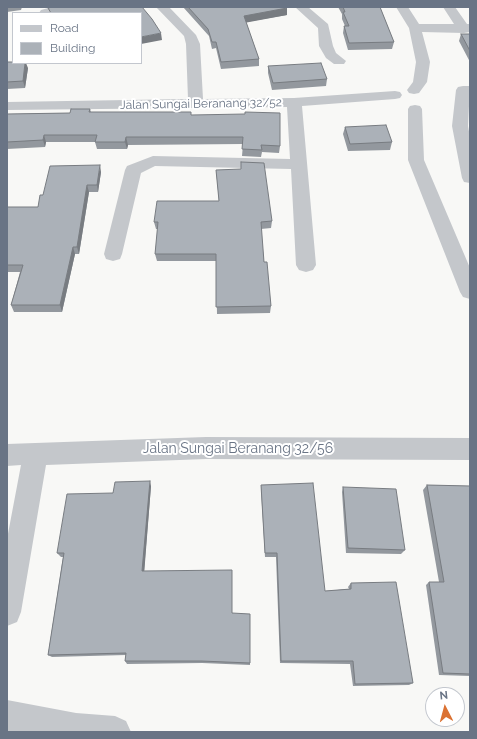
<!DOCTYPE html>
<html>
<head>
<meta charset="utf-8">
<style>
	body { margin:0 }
	#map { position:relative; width:477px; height:739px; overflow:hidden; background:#f8f8f6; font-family:Raleway,sans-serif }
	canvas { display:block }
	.frame { position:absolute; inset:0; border:8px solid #697485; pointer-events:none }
	.legend { position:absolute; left:12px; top:12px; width:130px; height:52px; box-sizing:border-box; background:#fff; border:1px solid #c3c7ce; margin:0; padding:5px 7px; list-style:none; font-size:12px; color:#697485 }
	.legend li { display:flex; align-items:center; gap:8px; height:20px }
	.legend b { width:20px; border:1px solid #c3c7ce }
	.north { position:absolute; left:425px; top:687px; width:40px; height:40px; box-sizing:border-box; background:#fff; border:1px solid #c3c7ce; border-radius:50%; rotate:354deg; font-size:11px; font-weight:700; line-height:16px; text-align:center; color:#697485 }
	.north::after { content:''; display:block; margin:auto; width:14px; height:18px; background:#db7233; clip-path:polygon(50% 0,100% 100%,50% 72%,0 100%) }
</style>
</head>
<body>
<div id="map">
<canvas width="477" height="739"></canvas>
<div class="frame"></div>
<ul class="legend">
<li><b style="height:5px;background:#c4c7cb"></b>Road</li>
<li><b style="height:11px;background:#abb1b8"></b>Building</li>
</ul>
<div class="north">N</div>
</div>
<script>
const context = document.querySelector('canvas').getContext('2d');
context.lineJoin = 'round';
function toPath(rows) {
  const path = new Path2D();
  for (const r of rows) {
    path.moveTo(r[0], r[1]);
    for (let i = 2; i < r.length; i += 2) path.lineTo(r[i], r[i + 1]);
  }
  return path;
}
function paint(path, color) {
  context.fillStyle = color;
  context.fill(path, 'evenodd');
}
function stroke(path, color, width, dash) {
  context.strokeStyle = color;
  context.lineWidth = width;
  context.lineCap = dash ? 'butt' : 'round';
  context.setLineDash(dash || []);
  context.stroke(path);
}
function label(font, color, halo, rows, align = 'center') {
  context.font = font + ' Raleway,sans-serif';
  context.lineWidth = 4;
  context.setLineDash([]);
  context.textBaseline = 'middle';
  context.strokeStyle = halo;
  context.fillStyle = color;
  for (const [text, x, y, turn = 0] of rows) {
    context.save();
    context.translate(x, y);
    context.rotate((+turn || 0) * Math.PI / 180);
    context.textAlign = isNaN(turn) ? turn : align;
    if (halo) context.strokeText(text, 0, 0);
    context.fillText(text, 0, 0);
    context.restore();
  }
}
paint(toPath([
	[52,7,71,7,69,10,58,13,39,13,41,10,52,7],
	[156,7,169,7,196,35,200,44,203,99,294,98,395,91,400,92,402,95,400,98,395,99,302,106,316,265,313,270,306,272,299,270,296,265,291,169,155,166,141,173,122,254,120,259,113,261,106,259,104,254,125,170,127,166,153,156,290,159,287,107,7,110,7,102,188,99,186,44,184,36,156,7],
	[295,7,308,7,328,24,333,46,336,53,346,61,344,64,334,64,326,58,319,46,318,28,295,7],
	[396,7,408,7,419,24,454,24,443,7,455,7,467,24,470,24,470,32,464,33,422,32,430,62,427,82,419,93,414,94,409,93,407,90,413,82,416,62,409,28,396,7],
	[463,86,470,86,468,126,470,137,470,183,464,182,462,178,452,126,456,90,458,87,463,86],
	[415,105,420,106,422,109,424,160,470,268,470,299,463,297,460,292,408,160,408,109,410,106,415,105],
	[206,437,470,438,470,460,206,459,46,465,21,612,17,622,7,626,7,539,21,465,7,466,7,444,206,437],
	[7,700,76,713,115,716,126,721,131,732,7,732,7,700]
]), '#c4c7cb');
paint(toPath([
	[7,7,22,7,21,10,7,12],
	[183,7,286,7,287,8,287,15,246,22,259,59,259,66,221,69,216,48,212,49,209,36],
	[338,7,380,7,394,42,392,49,348,50,343,33,344,26,345,26,342,19,342,14],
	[461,34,470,34,470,62,459,41],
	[7,62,28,68,25,88,7,89],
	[66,63,107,63,67,64],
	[268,66,327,79,326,86,272,90,268,73],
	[90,109,91,112,192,115,280,146,279,153,262,152,261,157,242,156,243,144,128,145,127,149,97,149,95,142,46,142,45,147,7,149,7,114,70,113],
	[345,127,392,142,390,150,348,151,343,134],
	[216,170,272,221,271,228,261,229,264,262,271,306,270,313,217,314,216,261,157,261,155,254,158,229,156,229,154,222,219,201],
	[101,172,98,192,89,192,79,254,75,254,62,312,14,312,11,305,20,272,7,272,7,207,38,207,43,195],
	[261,485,325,591,349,589,348,587,351,583,413,683,409,685,353,686,350,664,280,663,276,557,265,557,261,490],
	[427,485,470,486,470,676,439,675,426,585,429,582,439,582,423,490],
	[151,486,144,571,232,613,250,663,250,665,202,663,127,664,125,661,126,655,52,657,48,655,63,557,61,557,57,553,113,493],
	[343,487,405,550,401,554,346,553,342,492]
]), '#93989e');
paint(toPath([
	[287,8,287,15,244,23,244,16],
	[161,33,162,40,141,44,141,37],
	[25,63,26,63,28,68,25,88,23,81],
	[44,135,46,142,45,147,43,140],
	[126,137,128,145,127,149,125,142],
	[100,165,101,172,98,192,97,185],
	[87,185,89,192,79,254,77,247],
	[73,247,75,254,62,312,60,305],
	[150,481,151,486,144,575,142,571]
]), '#787c81');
const building = toPath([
	[53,7,142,7,152,19,161,33,141,37,141,13,51,13,48,8,53,7],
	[188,7,286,7,287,8,244,16,259,59,221,62,216,42,212,42,208,29,188,7],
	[343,7,380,7,394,42,349,43,344,26,349,26,343,12,345,12,343,7],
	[461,34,470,34,470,51,461,34],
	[7,62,13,62,13,63,25,63,23,81,7,82,7,62],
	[321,63,327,79,273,83,268,66,321,63],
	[71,109,90,109,89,112,191,112,191,115,245,114,245,112,280,113,280,146,261,145,262,150,242,149,243,137,126,137,125,142,95,142,97,135,44,135,43,140,7,142,7,114,70,113,71,109],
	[386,125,392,142,350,144,345,127,386,125],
	[241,162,264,163,272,221,261,222,264,262,267,262,271,306,216,307,216,254,155,254,158,222,154,222,157,201,219,201,216,170,241,169,241,162],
	[100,165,97,185,87,185,77,247,73,247,60,305,11,305,23,265,7,265,7,207,38,207,40,195,43,195,50,166,100,165],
	[150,481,142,571,232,570,232,613,250,614,250,663,201,661,125,661,126,653,48,655,64,553,57,553,67,494,113,493,115,482,150,481],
	[313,483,325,591,351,589,351,583,396,582,413,683,355,684,353,661,281,661,277,553,265,553,261,485,313,483],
	[427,485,470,486,470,674,443,673,429,582,444,582,427,485],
	[343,487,396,489,405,550,348,548,343,487]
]);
paint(building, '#abb1b8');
stroke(building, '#787c81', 1);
label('12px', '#697485', '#fff', [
	["Jalan Sungai Beranang 32/52",201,104,-1]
]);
label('14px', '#697485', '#fff', [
	["Jalan Sungai Beranang 32/56",238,449]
]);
</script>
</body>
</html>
